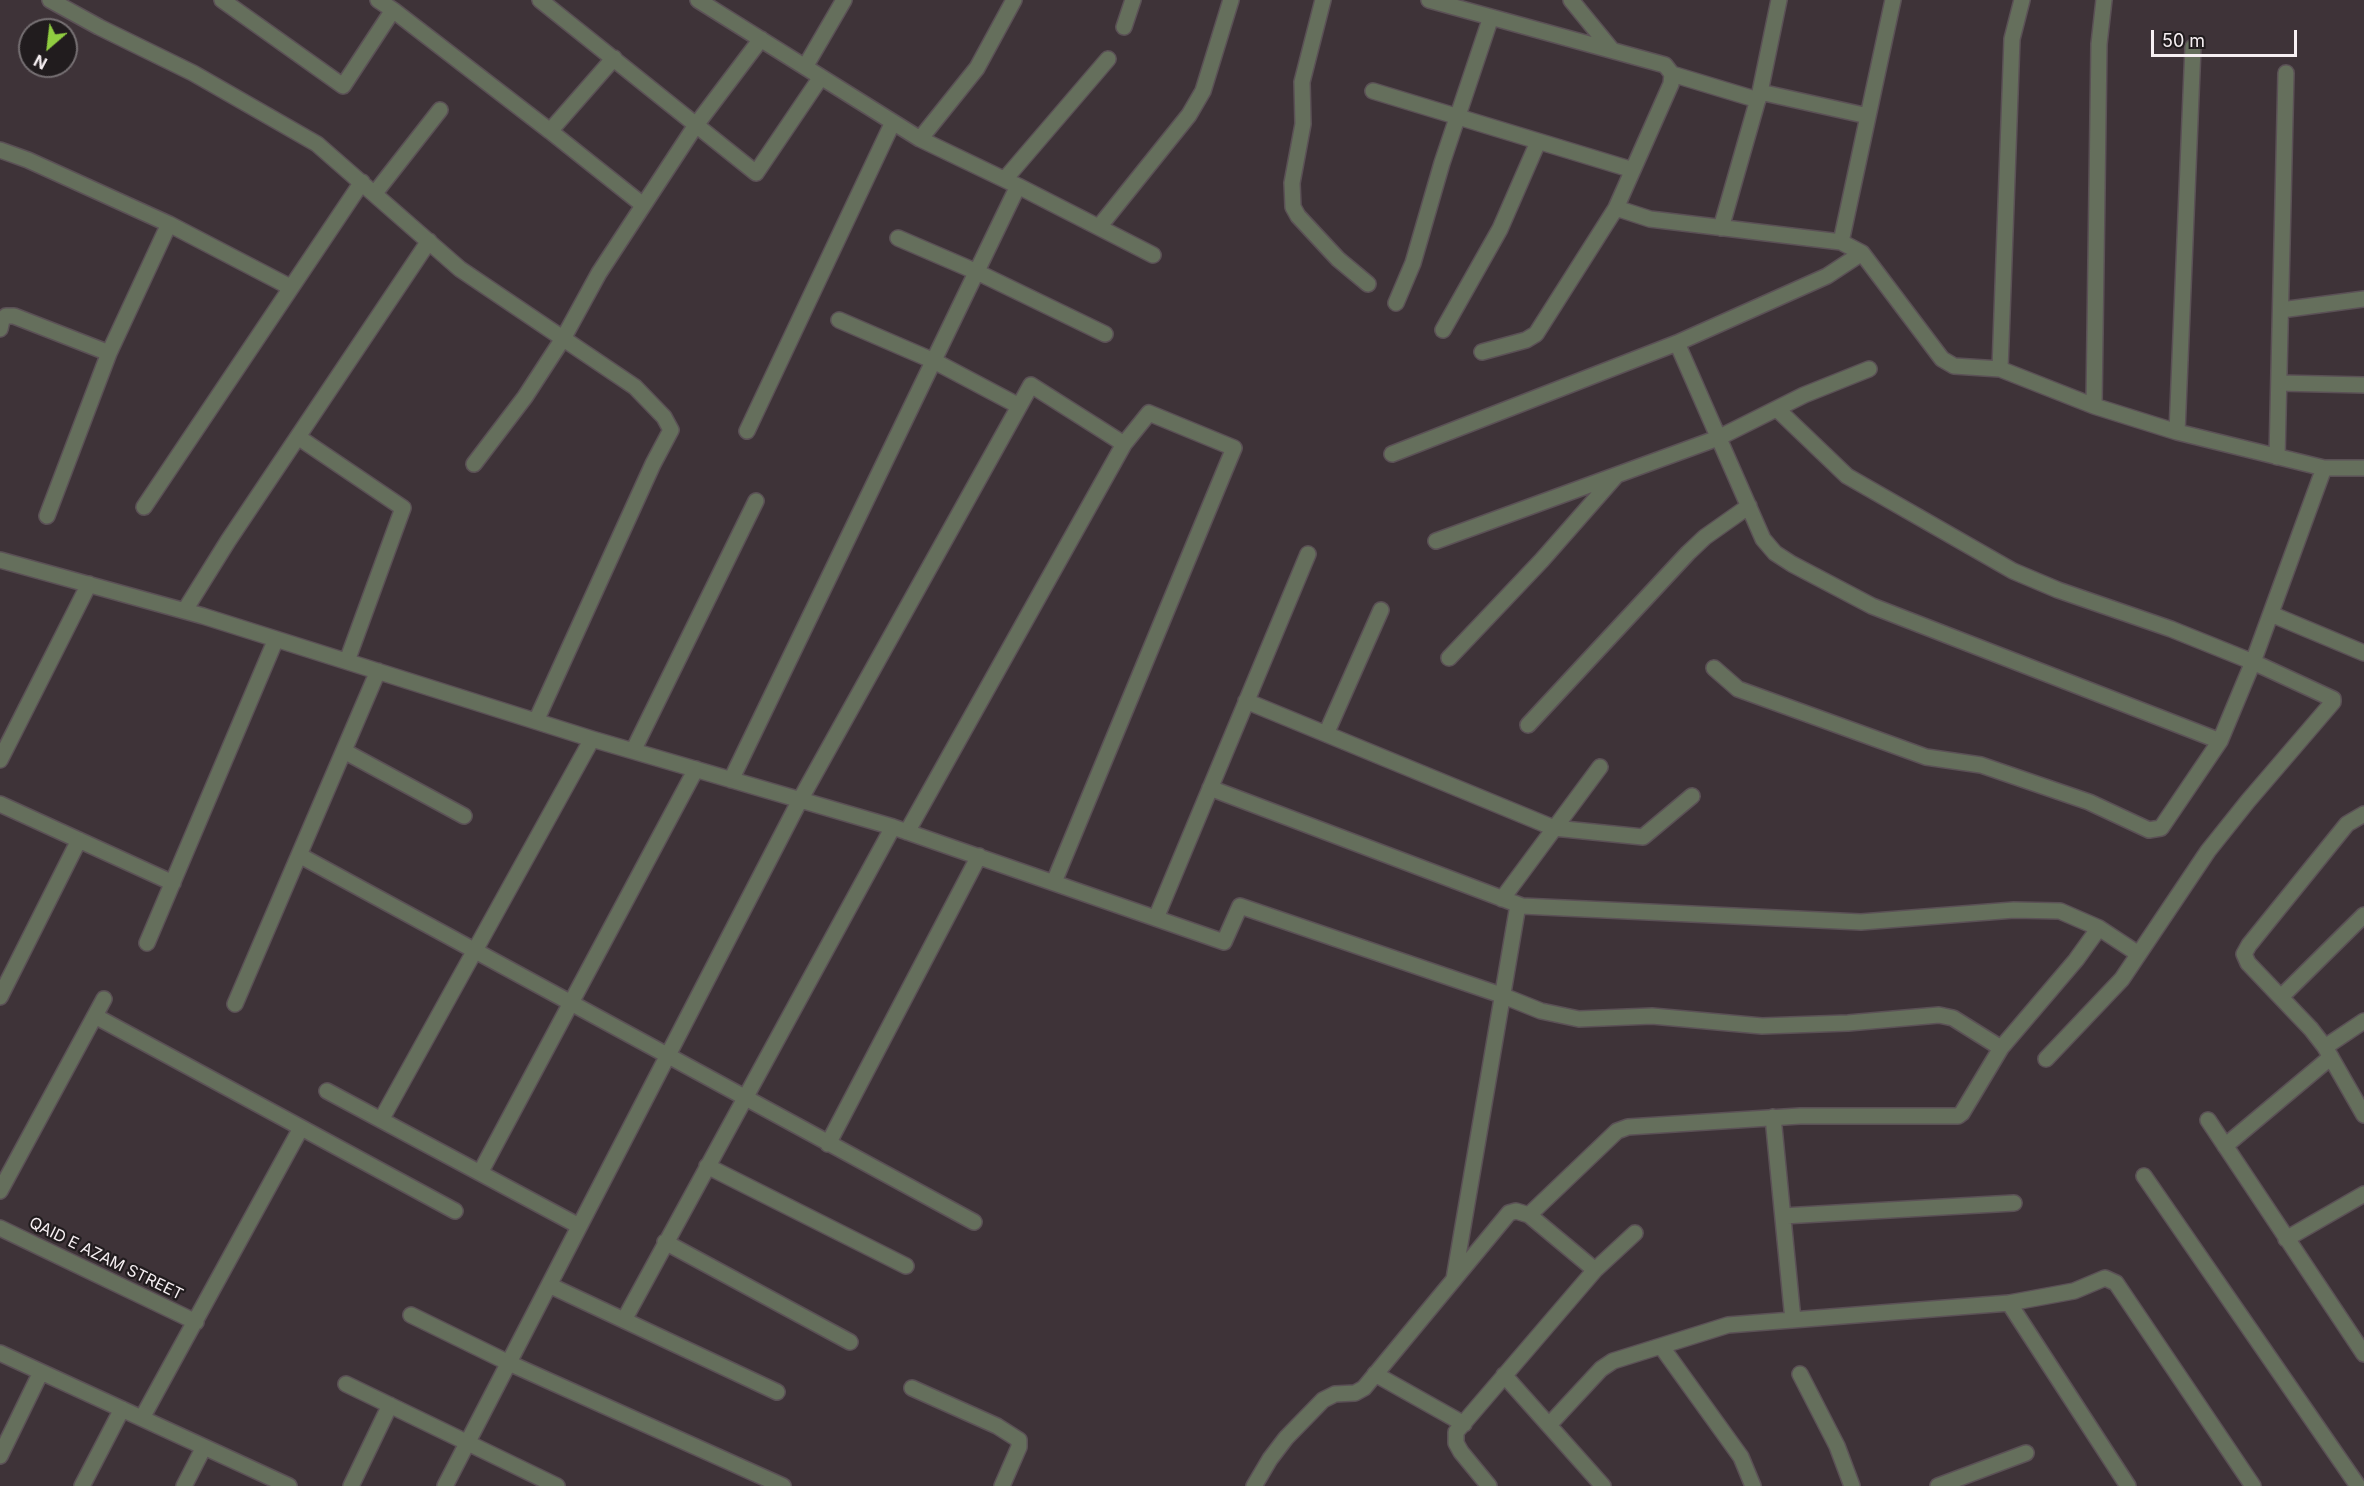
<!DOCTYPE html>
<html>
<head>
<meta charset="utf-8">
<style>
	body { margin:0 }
	#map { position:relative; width:2364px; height:1486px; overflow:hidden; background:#3e3338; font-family:Inter,sans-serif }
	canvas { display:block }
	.north { position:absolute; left:18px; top:18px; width:60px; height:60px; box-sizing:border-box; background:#211c1e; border:2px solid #767073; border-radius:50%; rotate:208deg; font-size:16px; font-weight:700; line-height:24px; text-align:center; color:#f6eff2 }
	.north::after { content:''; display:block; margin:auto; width:21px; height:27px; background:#90cd41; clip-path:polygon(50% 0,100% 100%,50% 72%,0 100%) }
	.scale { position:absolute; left:2151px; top:30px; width:146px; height:27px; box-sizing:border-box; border:3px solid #f6eff2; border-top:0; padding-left:8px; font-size:18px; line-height:21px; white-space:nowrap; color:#f6eff2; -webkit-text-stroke:4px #211c1e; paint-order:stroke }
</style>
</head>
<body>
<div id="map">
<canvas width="2364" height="1486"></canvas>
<div class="north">N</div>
<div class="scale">50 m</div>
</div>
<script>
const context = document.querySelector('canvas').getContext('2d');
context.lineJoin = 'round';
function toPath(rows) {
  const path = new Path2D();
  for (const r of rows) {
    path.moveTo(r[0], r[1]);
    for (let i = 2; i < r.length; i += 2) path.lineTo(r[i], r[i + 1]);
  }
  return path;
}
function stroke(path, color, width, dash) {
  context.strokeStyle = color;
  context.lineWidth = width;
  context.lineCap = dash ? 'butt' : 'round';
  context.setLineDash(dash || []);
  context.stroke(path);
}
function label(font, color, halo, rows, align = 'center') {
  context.font = font + ' Inter,sans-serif';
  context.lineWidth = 4.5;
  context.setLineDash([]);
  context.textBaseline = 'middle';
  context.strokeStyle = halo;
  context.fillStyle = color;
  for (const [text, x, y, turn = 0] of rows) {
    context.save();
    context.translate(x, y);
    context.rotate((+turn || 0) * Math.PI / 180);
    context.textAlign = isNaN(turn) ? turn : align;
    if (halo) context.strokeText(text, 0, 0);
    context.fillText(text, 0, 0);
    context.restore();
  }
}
const street = toPath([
	[50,0,99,27,193,73,317,144,460,269,635,387,664,417,671,430,653,464,536,721],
	[222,0,343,86,393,10,550,131,614,58],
	[378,0,393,10],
	[540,0,756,173,821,77],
	[698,0,920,139,1018,186,1153,255],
	[1323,0,1302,82,1303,124,1292,183,1293,207,1298,216,1338,259,1368,284],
	[1429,0,1665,65,1672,74,1671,84,1616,208,1536,334,1526,340,1482,352],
	[1571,0,1612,50],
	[1124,27,1133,0],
	[805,67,844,0],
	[1672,74,1758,100],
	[1373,91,1633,170],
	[1760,92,1868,116],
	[550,131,643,205],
	[920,139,977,68,1014,0],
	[0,150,28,160,169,224,290,287],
	[1005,179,1108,59],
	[375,193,440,110],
	[1616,208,1650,219,1841,242,1862,253,1942,359,1954,366,2000,369,2094,406,2177,432,2324,468,2364,468],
	[1099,227,1189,115,1203,91,1231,0],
	[1721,228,1760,92,1779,0],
	[898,238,977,272,1105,334],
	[1841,242,1893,0],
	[1396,303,1413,263,1442,163,1491,17],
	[2281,310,2364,299],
	[839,320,934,361,1019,406],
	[0,329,2,320,6,316,14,316,109,353],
	[1443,330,1500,229,1538,142],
	[1677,343,1763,539,1775,553,1792,564,1872,606,2220,741],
	[2000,369,2012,39,2022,0],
	[2279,383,2364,385],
	[2094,406,2099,44,2104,0],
	[1777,409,1847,476,2013,571,2058,590,2171,629,2253,662,2333,699,2333,702,2248,801,2208,851,2122,979,2046,1059],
	[747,431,893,122],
	[2177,432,2193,47],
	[298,437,403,508,347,661],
	[1392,454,1677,343,1827,276,1862,253],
	[2277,457,2286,73],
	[474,464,525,397,564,337,599,273,696,125,761,39],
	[144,507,362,182],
	[47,516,109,353,169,224],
	[1436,541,1718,438,1804,395,1869,369],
	[0,560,203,616,592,739,893,827,1224,942,1240,906,1501,995,1541,1011,1579,1019,1652,1016,1762,1026,1848,1023,1939,1015,1953,1018,2001,1048],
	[185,610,228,541,429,241],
	[2271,614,2364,653],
	[1449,658,1542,560,1615,477],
	[1714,668,1738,689,1926,757,1981,765,2089,802,2149,830,2161,828,2220,741,2253,662,2324,468],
	[1246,701,1554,828,1643,837,1692,796],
	[1528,725,1688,553,1705,537,1749,506],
	[1326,734,1381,610],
	[344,751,464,816],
	[633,751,756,501],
	[0,760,89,584],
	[731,780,1018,186],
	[1210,788,1522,906,1861,922,2014,910,2060,911,2099,928,2137,953],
	[0,804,173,883],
	[2364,814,2347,824,2249,945,2244,954,2248,963,2311,1029,2325,1047,2364,1115],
	[299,855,974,1222],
	[1054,882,1234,448,1149,413,1124,444],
	[1502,899,1600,767],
	[1156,918,1308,554],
	[147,943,276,639],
	[0,997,79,840],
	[2281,997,2364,915],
	[235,1004,378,671],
	[95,1016,455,1211],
	[2325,1047,2364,1021],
	[327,1091,579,1226],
	[1773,1117,1793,1320],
	[381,1120,592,739],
	[2208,1120,2364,1354],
	[828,1144,979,856],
	[2225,1146,2331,1057],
	[707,1166,906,1266],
	[480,1173,696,769],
	[2144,1176,2358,1486],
	[0,1191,104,999],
	[1529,1215,1617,1131,1628,1127,1800,1116,1958,1116,1962,1113,2001,1048,2076,960,2099,928],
	[1783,1216,2014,1203],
	[0,1228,196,1322],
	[2286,1239,2364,1194],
	[665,1242,850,1342],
	[1454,1279,1518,905],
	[549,1285,777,1392],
	[2009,1303,2128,1486],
	[411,1315,509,1363,783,1486],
	[624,1320,893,827],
	[1661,1346,1741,1457,1753,1486],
	[0,1353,289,1486],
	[1375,1374,1464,1424],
	[1800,1374,1837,1446,1852,1486],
	[1504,1375,1603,1486],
	[346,1384,557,1486],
	[912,1388,997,1426,1019,1440,1019,1447,1002,1486],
	[142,1418,301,1128],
	[1549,1425,1601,1369,1613,1361,1728,1325,2009,1303,2074,1291,2105,1278,2116,1283,2253,1486],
	[0,1456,41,1372],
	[82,1486,122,1409],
	[184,1486,204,1447],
	[351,1486,390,1405],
	[445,1486,800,800,1031,385,1124,444,907,832],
	[1254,1486,1270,1459,1286,1438,1323,1400,1335,1394,1355,1393,1364,1388,1509,1213,1516,1211,1529,1215,1595,1270],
	[1489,1486,1461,1452,1456,1443,1456,1432,1595,1270,1635,1233],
	[1938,1486,2026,1453]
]);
stroke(street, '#5b5156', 18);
stroke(street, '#656f5c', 15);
label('16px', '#f6eff2', '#211c1e', [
	["QAID E AZAM STREET",106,1259,26]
]);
</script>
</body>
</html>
